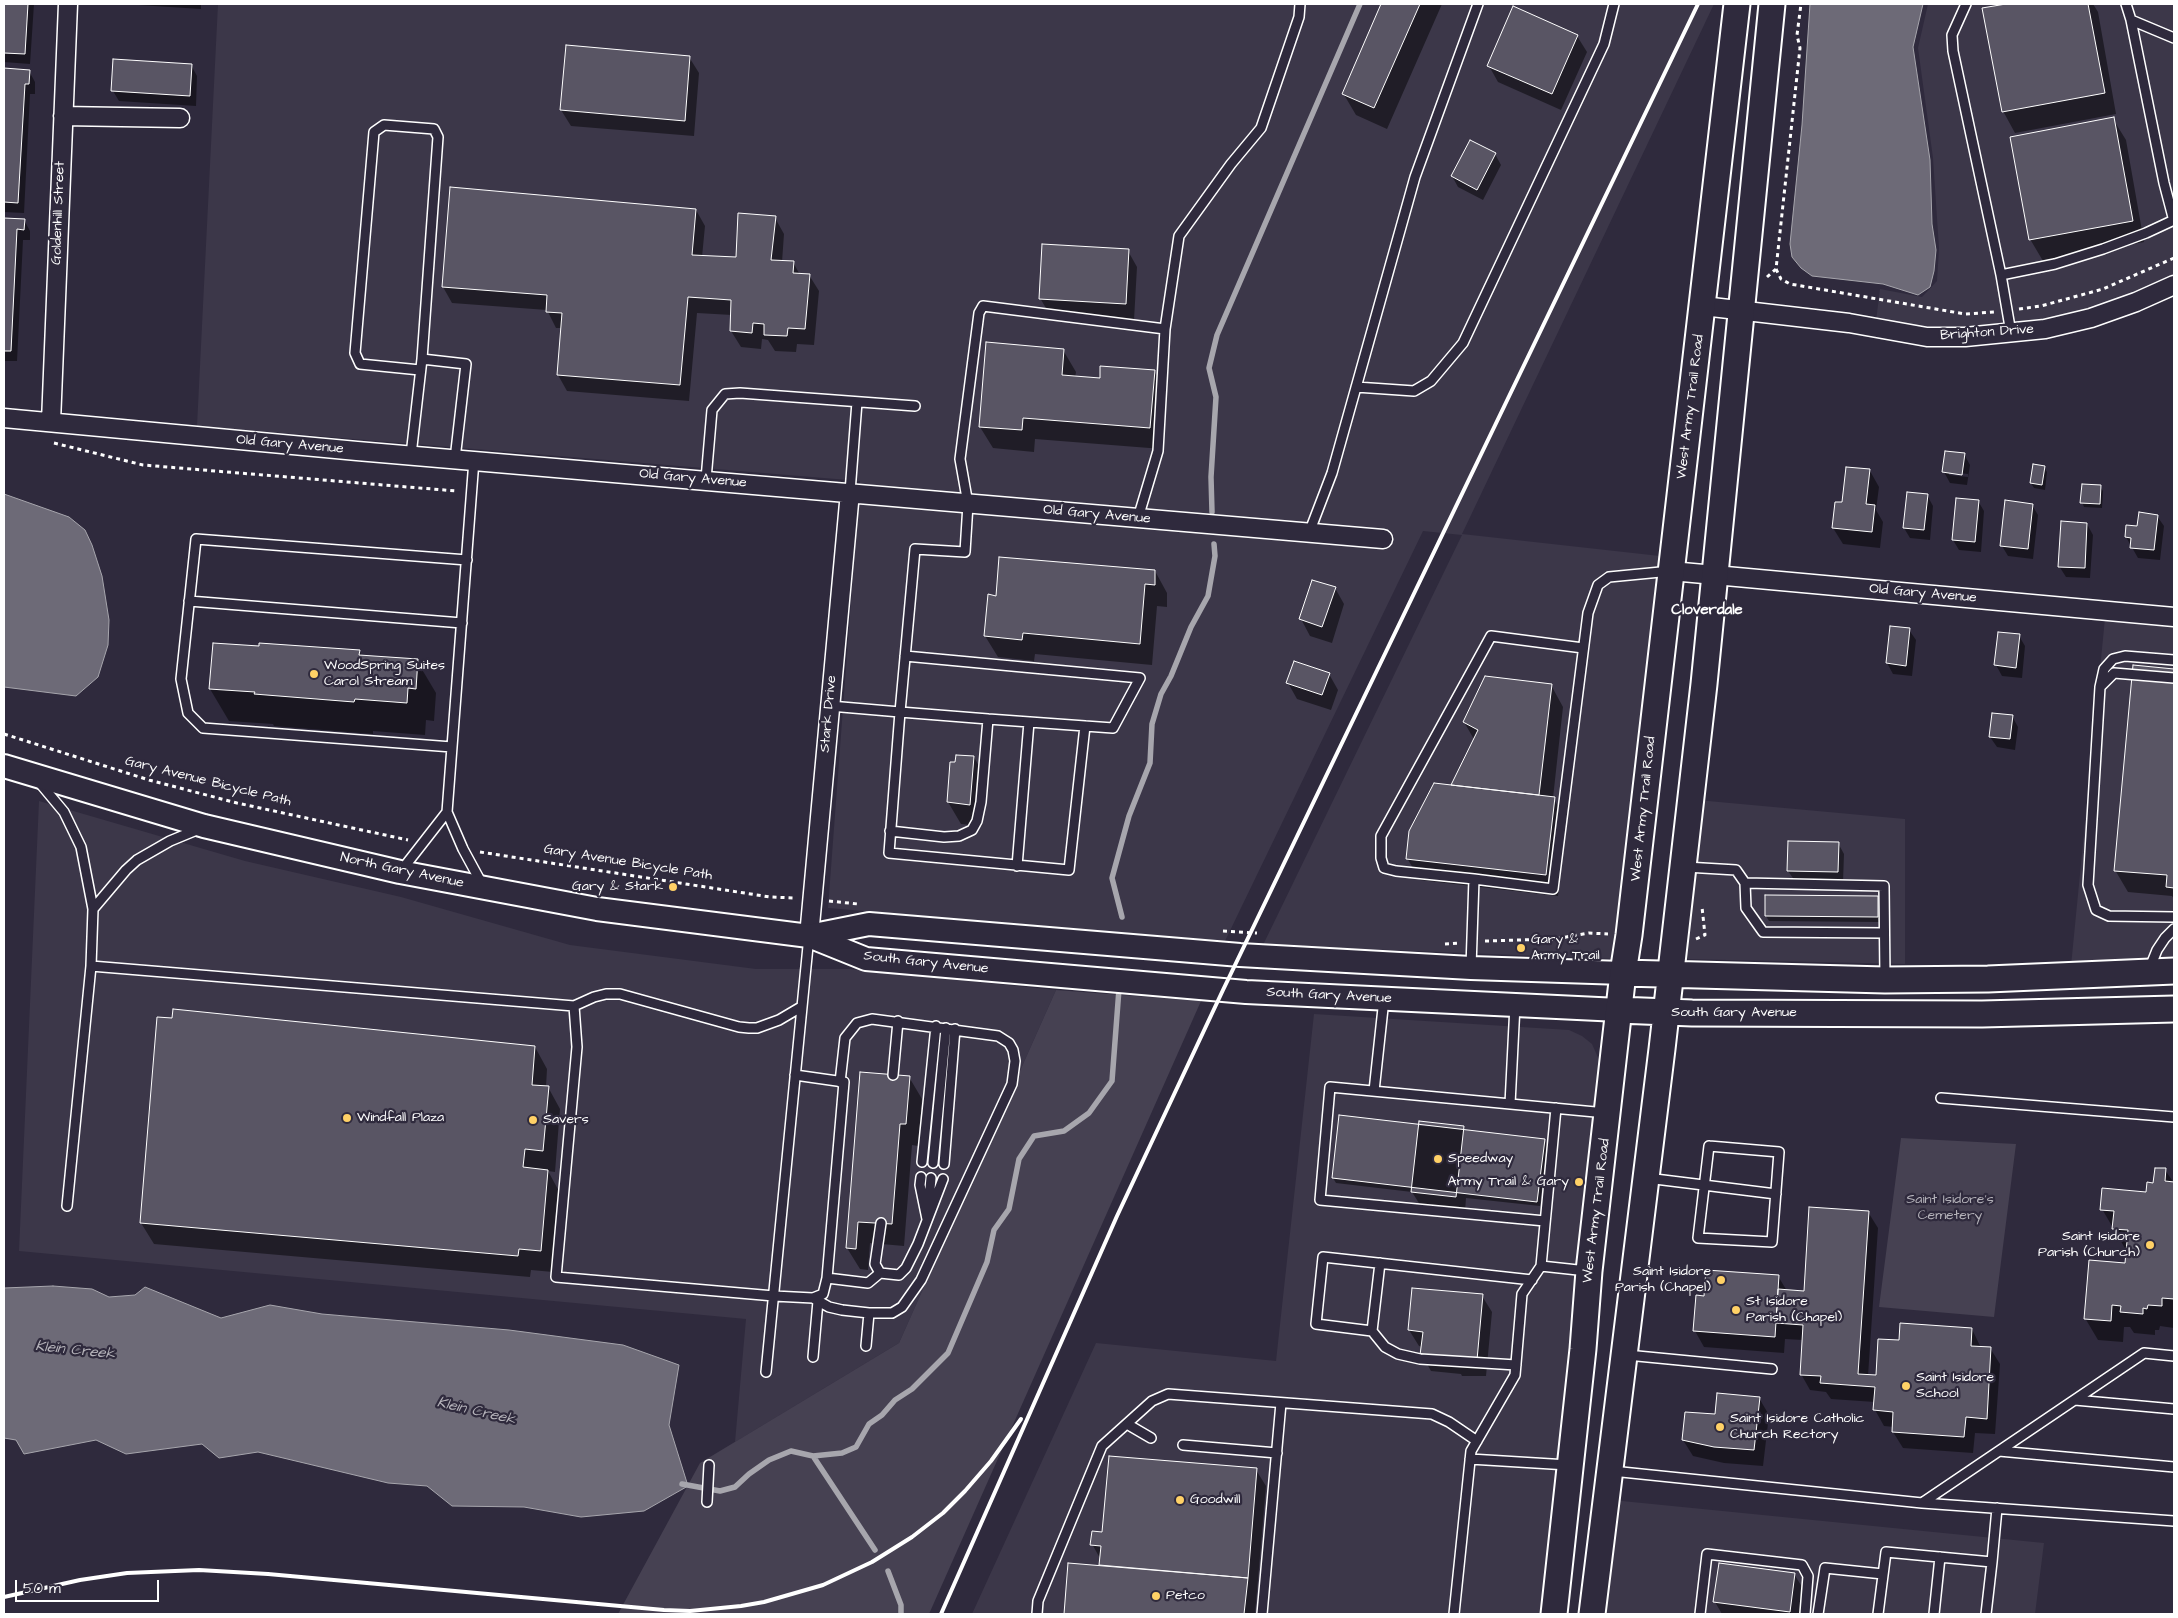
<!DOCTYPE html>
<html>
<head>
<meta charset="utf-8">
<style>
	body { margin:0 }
	#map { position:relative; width:2178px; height:1618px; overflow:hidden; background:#2f2a3d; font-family:"Architects Daughter",sans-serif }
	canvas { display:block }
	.frame { position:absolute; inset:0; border:5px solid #fff; pointer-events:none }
	.scale { position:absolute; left:15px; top:1580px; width:144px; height:22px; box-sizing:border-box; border:2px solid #fff; border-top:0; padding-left:6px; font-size:15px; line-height:18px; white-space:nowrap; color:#fff; -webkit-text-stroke:4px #2f2a3d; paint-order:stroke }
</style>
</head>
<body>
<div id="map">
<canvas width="2178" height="1618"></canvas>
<div class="frame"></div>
<div class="scale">50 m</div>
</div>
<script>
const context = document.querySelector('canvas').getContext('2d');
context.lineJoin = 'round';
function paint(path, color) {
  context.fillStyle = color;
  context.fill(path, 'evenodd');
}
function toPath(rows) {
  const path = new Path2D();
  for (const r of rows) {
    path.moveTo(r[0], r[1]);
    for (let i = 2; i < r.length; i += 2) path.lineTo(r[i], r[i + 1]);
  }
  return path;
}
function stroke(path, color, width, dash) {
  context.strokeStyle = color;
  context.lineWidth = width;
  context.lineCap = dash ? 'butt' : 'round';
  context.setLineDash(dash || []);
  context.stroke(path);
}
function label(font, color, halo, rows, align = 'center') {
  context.font = font + ' "Architects Daughter",sans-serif';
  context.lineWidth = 4.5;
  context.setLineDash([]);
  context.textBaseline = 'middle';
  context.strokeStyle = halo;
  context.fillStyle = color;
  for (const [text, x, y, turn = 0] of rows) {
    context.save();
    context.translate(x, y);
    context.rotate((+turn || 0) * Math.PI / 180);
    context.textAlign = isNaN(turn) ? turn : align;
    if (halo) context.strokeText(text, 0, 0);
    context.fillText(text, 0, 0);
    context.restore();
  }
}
paint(toPath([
	[218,4,1714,4,1462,534,1660,556,1617,959,1263,945,1462,535,1423,531,1225,941,828,908,860,481,197,426],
	[1928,4,2174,4,2174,275,2159,283,2092,310,2041,323,1926,330,1876,321,1880,289,1922,297,1937,281,1939,248,1933,158,1918,48],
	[2105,618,2174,624,2174,959,2071,966],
	[1697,800,1905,819,1905,964,1683,959],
	[39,801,245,861,401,897,570,945,756,969,850,969,1056,990,899,1343,735,1442,746,1319,19,1251],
	[1314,1014,1569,1030,1582,1036,1592,1044,1600,1062,1602,1077,1544,1614,972,1614,1096,1343,1276,1361],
	[1612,1500,2044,1543,2035,1614,1600,1614]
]), '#3c3749');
paint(toPath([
	[1056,990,1201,1001,929,1614,618,1614,700,1463,899,1343],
	[1901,1138,2016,1144,1994,1317,1879,1307]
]), '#464152');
const water = toPath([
	[1810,4,1923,4,1913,47,1930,160,1932,224,1936,250,1934,271,1930,287,1918,295,1883,284,1812,276,1801,268,1792,257,1790,244,1802,125,1810,4],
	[4,494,69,517,85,530,92,545,102,576,109,620,108,645,98,677,76,696,4,687,4,494],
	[53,1286,92,1289,109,1297,135,1295,145,1287,221,1318,270,1305,322,1314,509,1330,623,1345,679,1365,669,1425,688,1486,644,1511,581,1517,524,1507,452,1506,427,1486,388,1483,258,1452,219,1458,202,1444,126,1454,96,1440,24,1454,16,1440,4,1438,4,1288,53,1286]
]);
paint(water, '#6d6a77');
stroke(water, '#a7a6ad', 1);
paint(toPath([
	[4,4,34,4,30,64,4,62],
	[123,4,201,4,201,9],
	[1383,4,1442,4,1387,129,1356,115,1343,93],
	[2013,4,2093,4,2098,12,2116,114,2015,133,2003,111,1984,9],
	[1577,36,1587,52,1561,110,1498,82,1489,66],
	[567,46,689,57,699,73,694,136,571,126,561,110],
	[191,65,197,76,196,106,119,101,113,91],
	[4,69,29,71,35,82,35,94,30,94,24,213,4,212],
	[2113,119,2126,140,2144,242,2043,261,2030,239],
	[1495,154,1501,165,1483,200,1458,187,1452,176],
	[696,210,705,226,702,257,737,259,775,218,784,234,782,262,793,262,800,275,809,275,819,291,814,345,797,344,796,352,775,351,768,340,762,339,761,349,741,347,731,331,732,315,697,313,689,401,567,391,558,375,562,328,556,328,547,310,452,303,443,287],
	[4,219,24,220,30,231,30,240,23,240,17,361,4,361],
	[1128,251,1137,267,1134,320,1050,315,1040,298],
	[1063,350,1076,372,1075,378,1101,380,1154,371,1166,393,1162,449,1035,439,1034,452,993,448,980,427],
	[1964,454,1970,465,1967,485,1950,483,1944,472],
	[1949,472,1968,474,1968,477,1949,475],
	[2044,467,2047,472,2045,490,2034,488,2031,483],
	[1870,471,1879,487,1876,510,1883,522,1880,548,1843,544,1833,528,1843,504],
	[2100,487,2103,491,2102,508,2084,507,2082,502],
	[1927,495,1933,506,1930,540,1910,538,1904,528],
	[1978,501,1984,511,1981,552,1959,550,1953,540],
	[2032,505,2038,515,2033,559,2008,556,2002,546],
	[2157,516,2164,526,2160,560,2138,558,2126,537],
	[2087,524,2093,535,2090,578,2066,577,2059,566],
	[1155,571,1167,593,1167,607,1157,606,1152,665,1035,654,1034,661,998,657,985,636,997,598],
	[1335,588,1344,604,1332,643,1310,636,1301,619],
	[1909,630,1916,640,1912,676,1893,674,1887,663],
	[2019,636,2025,646,2022,678,2002,676,1996,665],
	[359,651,362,656,417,661,436,693,434,721,426,720,425,735,373,731,373,734,274,726,273,724,229,721,210,689],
	[2134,666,2174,670,2174,899,2172,896,2128,892,2115,870],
	[1329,674,1338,690,1331,710,1297,699,1288,683],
	[1551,685,1563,707,1553,798,1567,820,1558,896,1420,880,1407,858,1452,787,1475,741,1464,722],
	[2012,716,2018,727,2015,750,1997,747,1990,737],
	[974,757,986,779,982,826,961,824,948,802],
	[1838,843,1844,854,1843,882,1795,881,1788,871],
	[1878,897,1880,902,1880,922,1769,921,1766,916],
	[173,1019,535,1047,547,1069,546,1087,548,1087,560,1109,555,1172,548,1171,560,1193,553,1272,531,1270,530,1277,154,1244,141,1223],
	[909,1077,922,1099,918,1146,912,1145,904,1246,870,1243,868,1270,860,1269,847,1248],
	[1420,1126,1463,1128,1465,1131,1544,1140,1547,1145,1540,1206,1466,1198,1465,1212,1422,1208,1412,1192,1336,1183,1333,1178],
	[2165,1170,2174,1183,2174,1328,2160,1326,2159,1330,2155,1330,2155,1335,2134,1333,2130,1327,2124,1327,2123,1342,2098,1340,2085,1318,2126,1265,2126,1250,2102,1209,2147,1193],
	[1868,1212,1878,1228,1868,1376,1877,1376,1900,1341,1972,1329,1981,1348,1990,1348,2000,1364,1995,1434,1975,1433,1973,1453,1903,1448,1893,1432,1894,1427,1884,1426,1875,1410,1875,1402,1831,1399,1826,1392,1810,1390,1801,1374,1803,1340,1785,1339,1784,1353,1704,1347,1695,1331,1705,1297,1778,1276,1787,1291,1805,1293],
	[1482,1296,1492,1312,1486,1376,1462,1376,1461,1374,1431,1371,1422,1355,1423,1347,1419,1346,1409,1330],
	[1759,1398,1769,1415,1763,1466,1724,1463,1693,1456,1683,1440,1716,1416],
	[1256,1470,1266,1486,1255,1614,1065,1614,1069,1564,1100,1567,1101,1560,1092,1544,1103,1533],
	[1794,1574,1804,1590,1801,1614,1722,1614,1715,1602]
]), '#0007');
stroke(toPath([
	[1212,512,1211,477,1216,397,1209,368,1217,335,1360,4],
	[1122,917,1112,878,1129,816,1150,763,1152,724,1161,694,1171,676,1191,627,1208,596,1215,556,1214,544],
	[813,1456,842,1453,856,1447,869,1424,882,1415,895,1400,912,1389,948,1353,987,1262,994,1230,1009,1209,1019,1159,1034,1136,1064,1131,1089,1113,1112,1081,1119,989],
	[682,1484,720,1491,735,1487,749,1474,769,1460,791,1451,813,1456,875,1550],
	[888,1571,901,1605,901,1614]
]), '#a7a6ad', 5.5);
const building = toPath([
	[4,4,28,4,25,54,4,53,4,4],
	[1381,4,1420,4,1374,108,1342,94,1381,4],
	[2006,4,2088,4,2105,93,2002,112,1982,8,2006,4],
	[1513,6,1578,35,1552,94,1487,66,1513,6],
	[566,45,690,56,685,121,560,110,566,45],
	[113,59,192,64,190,96,111,91,113,59],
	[4,68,30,70,29,84,25,84,18,203,4,202,4,68],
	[2114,117,2133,221,2029,240,2010,137,2114,117],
	[1470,140,1496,153,1477,190,1451,176,1470,140],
	[450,187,696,209,692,255,736,257,738,213,776,216,771,260,794,261,793,273,810,274,805,329,788,328,787,336,764,335,764,324,753,323,752,333,730,331,731,300,688,297,680,385,557,375,562,313,546,312,547,295,442,287,450,187],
	[4,218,25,219,24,230,17,229,11,351,4,351,4,218],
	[1042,244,1129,249,1126,304,1039,299,1042,244],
	[986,342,1064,349,1062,375,1100,378,1100,366,1155,370,1150,428,1023,418,1022,430,979,427,986,342],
	[1945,451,1965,453,1962,475,1942,472,1945,451],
	[2033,464,2045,466,2042,485,2030,483,2033,464],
	[1846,467,1870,469,1866,504,1875,505,1872,532,1832,528,1835,502,1842,502,1846,467],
	[2082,484,2101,485,2100,504,2080,503,2082,484],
	[1907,492,1928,494,1924,530,1903,528,1907,492],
	[1956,498,1979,500,1975,542,1952,540,1956,498],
	[2005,500,2033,504,2028,549,2000,546,2005,500],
	[2139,512,2158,515,2154,550,2130,548,2131,538,2125,537,2126,525,2137,526,2139,512],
	[2061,521,2087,523,2085,568,2058,567,2061,521],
	[999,557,1155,570,1155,585,1145,584,1140,644,1023,633,1022,640,984,636,988,594,996,596,999,557],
	[1312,580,1336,587,1322,627,1299,619,1312,580],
	[1890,626,1910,628,1906,666,1886,663,1890,626],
	[1998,632,2020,634,2016,668,1994,665,1998,632],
	[213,643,259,646,259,643,360,650,359,655,418,659,416,689,408,688,407,703,355,699,354,702,254,694,255,692,209,689,213,643],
	[1294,661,1330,673,1322,695,1286,683,1294,661],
	[2133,665,2174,669,2174,888,2166,887,2167,875,2114,871,2133,665],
	[1485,676,1552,684,1539,795,1451,785,1478,730,1463,722,1485,676],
	[1992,713,2013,715,2010,739,1989,737,1992,713],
	[956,755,974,756,970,805,947,802,950,762,955,762,956,755],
	[1434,783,1555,797,1546,875,1406,859,1409,831,1434,783],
	[1788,841,1839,842,1838,872,1787,871,1788,841],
	[1765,895,1878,896,1878,917,1765,916,1765,895],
	[173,1009,535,1046,532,1085,549,1086,543,1151,525,1149,523,1167,548,1170,541,1251,519,1249,518,1256,140,1223,157,1017,172,1018,173,1009],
	[860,1072,910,1076,906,1124,900,1124,892,1224,858,1222,856,1249,846,1248,860,1072],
	[1339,1115,1545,1139,1537,1202,1332,1178,1339,1115],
	[1419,1121,1464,1126,1456,1197,1411,1192,1419,1121],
	[2155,1168,2166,1168,2165,1181,2174,1182,2174,1299,2162,1298,2162,1306,2148,1305,2147,1309,2143,1308,2143,1314,2120,1312,2121,1306,2112,1305,2111,1321,2084,1319,2089,1260,2125,1263,2128,1230,2112,1229,2114,1211,2100,1210,2102,1188,2146,1192,2147,1182,2153,1183,2155,1168],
	[1809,1207,1869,1211,1858,1374,1876,1375,1878,1339,1899,1340,1900,1323,1972,1328,1971,1346,1991,1347,1987,1419,1966,1417,1964,1437,1892,1432,1893,1412,1873,1410,1875,1387,1820,1383,1821,1376,1800,1375,1803,1325,1776,1323,1778,1289,1804,1291,1809,1207],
	[1706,1270,1779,1275,1775,1337,1693,1331,1696,1295,1704,1296,1706,1270],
	[1412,1288,1483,1294,1477,1360,1420,1355,1423,1332,1408,1330,1412,1288],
	[1717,1393,1760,1397,1754,1450,1714,1447,1682,1440,1685,1412,1715,1414,1717,1393],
	[1109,1456,1257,1468,1248,1578,1099,1565,1101,1546,1090,1545,1092,1531,1102,1532,1109,1456],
	[1068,1563,1248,1578,1244,1614,1064,1614,1068,1563],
	[1719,1563,1795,1573,1790,1612,1713,1602,1719,1563]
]);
paint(building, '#595564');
stroke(building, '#fff', 1);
const service = toPath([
	[1966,4,1952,35,1953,51,2001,275,2011,333],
	[2126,4,2131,20,2164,183,2174,221],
	[2131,20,2174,38],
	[2001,275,2055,264,2103,249,2146,233,2174,220],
	[420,370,360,364,355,353,374,132,384,125,434,129,438,137,422,359],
	[1356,387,1414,391,1431,381,1463,343,1604,44,1614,4],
	[411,455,422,359,466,364,455,459],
	[474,460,447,812,463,849,482,884],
	[706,479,712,410,725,394,740,393,915,406],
	[850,492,857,402],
	[1138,518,1158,451,1165,329,1179,236,1231,164,1261,128,1299,17,1300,4],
	[1309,533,1332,473,1415,177,1478,4],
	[189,601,462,623],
	[905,656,1140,678,1113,728,1085,726],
	[2174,660,2125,656,2113,659,2104,669,2100,687,2088,885,2096,910,2109,916,2174,917],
	[2100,687,2114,673,2174,678],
	[830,706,900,712,988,719,1085,726,1069,870,889,853,900,712,915,549,965,552,968,504,960,459,979,313,983,306,1165,329],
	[452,747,203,728,188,713,181,679,196,539,467,560],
	[39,782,64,812,81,847,93,909,91,966,67,1206],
	[890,831,944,837,959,836,972,830,977,821,981,802,988,719],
	[1017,866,1029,722],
	[1686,867,1736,870,1745,883,1884,886,1885,978],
	[401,871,447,812],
	[1474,879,1396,871,1384,868,1381,858,1381,836,1491,636,1583,648],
	[1745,883,1746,908,1763,932,1884,933],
	[93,909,126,870,137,860,170,841,199,829],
	[91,966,574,1006,594,997,606,994,620,994,739,1027,749,1028,757,1028,779,1020,801,1007],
	[1471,967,1474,879,1553,889,1588,613,1598,585,1609,577,1671,571],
	[2149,970,2157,950,2165,938,2174,929],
	[574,1006,577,1047,556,1277,774,1296,813,1298,823,1294,827,1278,844,1082,795,1075],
	[893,1075,898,1021],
	[1374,1091,1384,999],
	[1941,1098,2174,1117],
	[1510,1104,1515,1005],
	[1556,1108,1541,1266,1587,1271],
	[1709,1146,1779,1152,1772,1242,1698,1238,1709,1146],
	[922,1162,936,1026],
	[933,1163,946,1028],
	[944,1164,955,1029],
	[921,1177,920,1185,927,1219],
	[1647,1178,1776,1194],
	[928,1210,931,1178],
	[1545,1221,1320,1200,1330,1087,1606,1113],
	[881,1223,875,1264,880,1273,899,1275,906,1268,918,1244,943,1179],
	[1380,1263,1372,1331,1316,1324,1323,1257,1532,1280],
	[827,1278,868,1283,880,1273],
	[813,1298,829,1307,842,1310,869,1313,892,1313,902,1307,921,1280,1012,1084,1015,1061,1013,1050,1009,1043,998,1036,872,1019,857,1023,845,1038,840,1082],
	[1372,1331,1385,1347,1398,1354,1420,1359,1516,1365],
	[866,1346,869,1313],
	[1627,1355,1772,1369],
	[813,1357,818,1301],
	[766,1372,809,936],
	[2075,1400,2174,1409],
	[1127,1424,1151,1438],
	[1183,1445,1277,1453],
	[1999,1451,2174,1467],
	[1470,1459,1568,1465],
	[1612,1471,1922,1503,2144,1353,2174,1356],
	[707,1502,709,1465],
	[1922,1503,2174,1521],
	[1992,1562,1997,1508],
	[1037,1614,1038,1601,1102,1446,1152,1401,1168,1394,1432,1414,1449,1422,1477,1441],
	[1262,1614,1281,1403],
	[1454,1614,1471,1451,1515,1375,1522,1294,1541,1266],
	[1700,1614,1707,1554,1802,1565,1808,1576,1805,1614],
	[1818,1614,1825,1568,1883,1574],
	[1878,1614,1886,1552,1992,1562,1986,1614],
	[1934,1614,1940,1557]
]);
const minor = toPath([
	[63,116,180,118],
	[1703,306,1849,323,1927,337,1965,337,2045,329,2091,318,2136,302,2174,285],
	[4,418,357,451,1383,539],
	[51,422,68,4],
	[1671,571,2174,617],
	[809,936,850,492]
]);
const tertiary = toPath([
	[4,766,204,826,400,872,597,909,809,936,866,959,1246,992,1619,1010],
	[809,936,869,924,1240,955,1471,968,1623,973]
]);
const secondary = toPath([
	[1623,973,1885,980,1988,979,2174,971],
	[1619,1010,1692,1013,1982,1014,2174,1009],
	[1554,1614,1583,1349,1589,1271,1623,973,1629,935,1737,4],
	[1592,1614,1662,1049,1704,684,1772,4]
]);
stroke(service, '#fff', 12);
stroke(minor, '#fff', 21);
stroke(tertiary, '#fff', 26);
stroke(secondary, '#fff', 29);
stroke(toPath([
	[1776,269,1781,279,1790,284,1965,314,1995,312],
	[1767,277,1776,269,1800,48,1797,35,1801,4],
	[2019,309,2041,306,2103,289,2174,258],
	[54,443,143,465,456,491],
	[4,734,149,780,237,803,408,840],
	[480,852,770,897,795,898],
	[829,901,858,904],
	[1223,931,1257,933],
	[1696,939,1705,935,1702,907],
	[1485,941,1555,939,1589,933,1608,934],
	[1445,944,1459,943]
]), '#fff', 3, [4, 4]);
stroke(service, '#2f2a3d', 9);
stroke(minor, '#2f2a3d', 18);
stroke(tertiary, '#2f2a3d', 22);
stroke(secondary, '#2f2a3d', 25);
stroke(toPath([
	[4,1597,80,1580,127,1573,199,1570,268,1574,664,1610,690,1611,741,1606,764,1602,823,1585,872,1562,912,1537,943,1513,965,1491,991,1461,1021,1419],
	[941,1614,1117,1216,1223,990,1698,4]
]), '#fff', 4);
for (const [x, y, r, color] of [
	[314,674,5,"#ffd166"],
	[673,887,5,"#ffd166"],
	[1521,948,5,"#ffd166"],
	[347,1118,5,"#ffd166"],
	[533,1120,5,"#ffd166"],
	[1438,1159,5,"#ffd166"],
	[1579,1182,5,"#ffd166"],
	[2150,1245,5,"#ffd166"],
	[1721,1280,5,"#ffd166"],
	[1736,1310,5,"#ffd166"],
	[1906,1386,5,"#ffd166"],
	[1720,1427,5,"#ffd166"],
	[1180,1500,5,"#ffd166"],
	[1156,1596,5,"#ffd166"]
]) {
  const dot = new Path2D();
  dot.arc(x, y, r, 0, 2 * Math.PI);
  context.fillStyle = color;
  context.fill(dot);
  stroke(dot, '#2f2a3d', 2);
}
label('14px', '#fff', '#2f2a3d', [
	["Goldenhill Street",59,213,-88],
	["Brighton Drive",1987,333,-4],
	["West Army Trail Road",1691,407,-83],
	["Old Gary Avenue",290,445,5],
	["Old Gary Avenue",693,479,5],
	["Old Gary Avenue",1097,515,5],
	["Old Gary Avenue",1923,594,5],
	["Stark Drive",829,714,-85],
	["Gary Avenue Bicycle Path",208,782,14],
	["West Army Trail Road",1644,809,-84],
	["Gary Avenue Bicycle Path",628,863,9],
	["North Gary Avenue",402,871,12],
	["South Gary Avenue",926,963,6],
	["South Gary Avenue",1329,996,3],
	["South Gary Avenue",1734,1013],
	["West Army Trail Road",1597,1211,-83]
]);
label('14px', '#fff', '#2f2a3d', [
	["WoodSpring Suites",324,666],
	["Carol Stream",324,682],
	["Gary & Stark",663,887,"right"],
	["Gary &",1531,940],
	["Army Trail",1531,956],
	["Windfall Plaza",357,1118],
	["Savers",543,1120],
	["Speedway",1448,1159],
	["Army Trail & Gary",1569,1182,"right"],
	["Saint Isidore",2140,1237,"right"],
	["Parish (Church)",2140,1253,"right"],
	["Saint Isidore",1711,1272,"right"],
	["Parish (Chapel)",1711,1288,"right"],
	["St Isidore",1746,1302],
	["Parish (Chapel)",1746,1318],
	["Saint Isidore",1916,1378],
	["School",1916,1394],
	["Saint Isidore Catholic",1730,1419],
	["Church Rectory",1730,1435],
	["Goodwill",1190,1500],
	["Petco",1166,1596]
], 'left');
label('14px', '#b5b3ba', '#2f2a3d', [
	["Saint Isidore's",1950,1200],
	["Cemetery",1950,1216]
]);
label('bold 15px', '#fff', '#2f2a3d', [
	["Cloverdale",1707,611]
]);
label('italic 15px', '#b6b4bb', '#2f2a3d', [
	["Klein Creek",75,1351,6],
	["Klein Creek",476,1412,13]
]);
</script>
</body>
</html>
